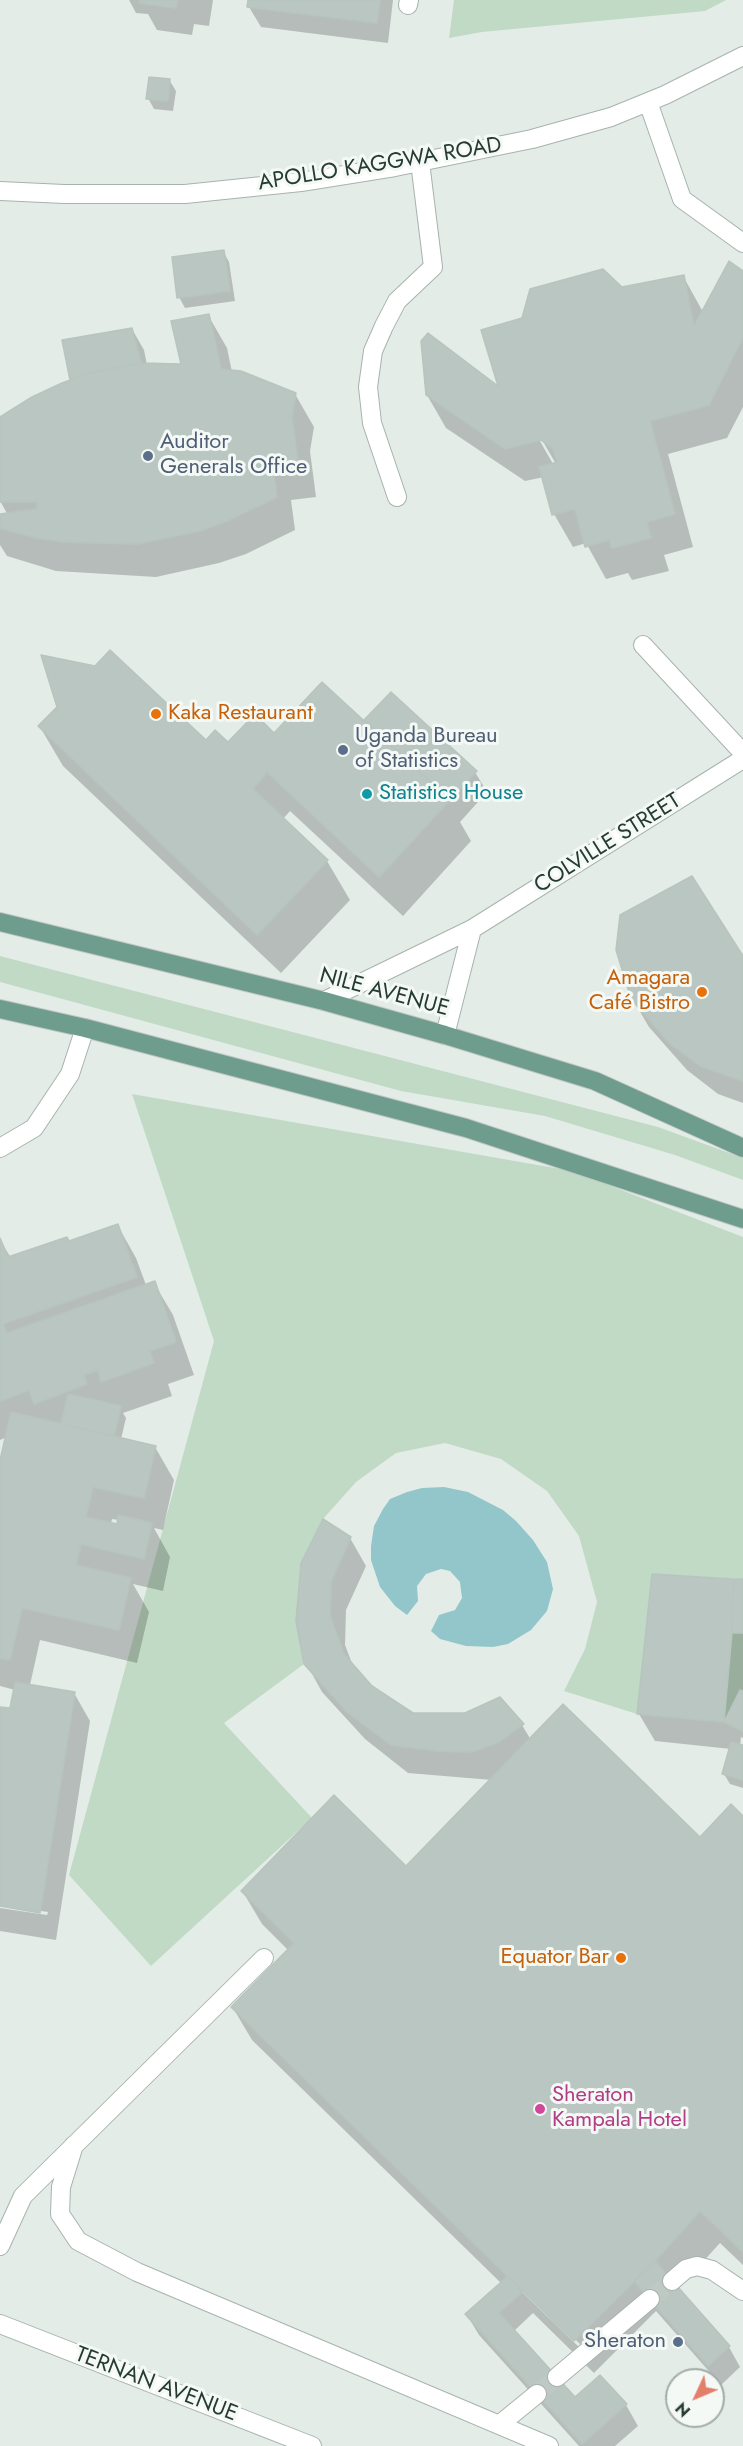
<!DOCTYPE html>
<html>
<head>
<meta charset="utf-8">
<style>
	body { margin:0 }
	#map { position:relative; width:743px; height:2446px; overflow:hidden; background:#e4ece8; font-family:Jost,sans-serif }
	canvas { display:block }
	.north { position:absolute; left:665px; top:2368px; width:60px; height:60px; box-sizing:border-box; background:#f4f9f6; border:2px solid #a2ada8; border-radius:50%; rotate:226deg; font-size:16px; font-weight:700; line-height:24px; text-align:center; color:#263b34 }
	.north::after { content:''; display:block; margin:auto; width:21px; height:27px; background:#e2806c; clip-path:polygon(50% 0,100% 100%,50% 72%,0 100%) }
</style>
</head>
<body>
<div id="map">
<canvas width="743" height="2446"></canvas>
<div class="north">N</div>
</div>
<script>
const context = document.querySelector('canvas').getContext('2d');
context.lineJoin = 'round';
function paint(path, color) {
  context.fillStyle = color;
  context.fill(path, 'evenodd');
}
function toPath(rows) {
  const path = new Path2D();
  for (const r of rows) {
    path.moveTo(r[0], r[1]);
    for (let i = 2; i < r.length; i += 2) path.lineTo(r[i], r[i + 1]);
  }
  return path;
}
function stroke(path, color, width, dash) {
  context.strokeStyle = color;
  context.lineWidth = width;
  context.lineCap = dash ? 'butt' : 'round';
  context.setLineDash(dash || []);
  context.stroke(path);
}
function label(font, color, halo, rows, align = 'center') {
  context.font = font + ' Jost,sans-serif';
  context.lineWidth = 6;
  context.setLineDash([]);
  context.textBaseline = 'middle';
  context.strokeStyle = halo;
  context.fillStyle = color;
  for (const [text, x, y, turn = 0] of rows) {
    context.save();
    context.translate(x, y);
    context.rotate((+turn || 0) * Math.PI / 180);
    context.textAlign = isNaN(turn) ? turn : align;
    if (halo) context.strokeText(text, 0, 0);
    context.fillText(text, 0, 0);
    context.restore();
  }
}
paint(toPath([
	[454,0,726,0,705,11,482,32,449,38],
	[0,956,658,1127,743,1158,743,1180,675,1155,545,1116,401,1091,0,982],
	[132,1094,572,1171,743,1237,743,1579,652,1574,637,1714,564,1691,585,1649,597,1602,579,1536,547,1491,501,1459,445,1443,396,1453,356,1482,323,1519,301,1562,296,1621,304,1664,224,1723,312,1818,151,1966,69,1875,214,1341],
	[732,1633,743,1633,743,1731,724,1722]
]), '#c0dac5');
paint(toPath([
	[444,1487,468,1492,503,1510,516,1521,533,1540,547,1562,553,1589,547,1611,531,1630,508,1644,493,1647,466,1646,440,1639,431,1631,439,1615,455,1610,462,1598,460,1582,450,1571,441,1569,426,1574,417,1586,418,1601,407,1615,395,1606,380,1587,371,1560,371,1546,374,1526,383,1509,390,1499,407,1492,422,1488]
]), '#93c6ca');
paint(toPath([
	[129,0,213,0,209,26,194,24,192,35,157,30,148,14,136,13],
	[250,0,393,0,388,43,261,27,249,7],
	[170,81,176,91,173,111,154,109,148,98],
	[223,251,229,262,235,301,185,308,179,297],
	[743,273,743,407,727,438,668,454,693,547,664,555,669,571,632,580,628,573,606,579,586,543,573,547,554,514,544,477,525,481,446,428,427,395,501,390,622,288,683,276,703,312],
	[538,433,556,464,553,464,536,434],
	[208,315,227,348,232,372,295,394,314,427,310,451,316,497,291,500,295,530,246,554,219,563,156,577,56,571,7,556,0,545,0,516,8,515,0,501,0,419,72,381,64,341,132,329,144,350,147,365,183,365],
	[366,721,475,772,487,792,460,822,471,841,403,916,290,811,283,819,327,861,350,900,281,973,63,766,40,727,228,744,274,735,370,728],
	[743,958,743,1103,718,1094,687,1070,649,1027,632,998],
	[118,1226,136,1258,146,1285,154,1283,173,1315,194,1375,168,1384,172,1396,123,1413,126,1418,121,1439,155,1447,174,1480,163,1530,154,1528,170,1557,163,1591,133,1584,149,1612,137,1663,40,1640,30,1685,74,1693,90,1721,56,1940,0,1931,0,1908,47,1915,48,1912,0,1905,0,1708,11,1710,15,1690,0,1686,0,1466,7,1437,0,1440,0,1240,11,1258,69,1243],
	[112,1519,119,1520,118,1525,111,1524],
	[350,1538,366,1566,346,1610,345,1645,353,1666,371,1687,412,1714,522,1725,531,1740,700,1839,743,1818,743,2265,720,2243,678,2289,729,2347,740,2367,721,2385,656,2311,594,2373,533,2313,514,2331,575,2399,600,2377,626,2405,638,2426,615,2446,579,2446,479,2335,467,2315,502,2284,252,2040,233,2008,289,1951,262,1924,243,1892,406,1868,492,1780,408,1773,365,1739,322,1692,306,1663,297,1621],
	[511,2277,581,2345,579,2347,514,2284,509,2278],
	[743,1581,743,1738,741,1737,740,1746,743,1747,743,1788,730,1784,724,1774,731,1749,655,1741,639,1714]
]), '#0003');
const building = toPath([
	[140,0,178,0,176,8,139,3,140,0],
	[248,0,380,0,377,23,247,7,248,0],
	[149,77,170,79,168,101,146,99,149,77],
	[224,250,230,291,177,298,172,257,224,250],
	[729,261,743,271,743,337,709,405,650,421,675,514,647,522,651,538,612,548,609,540,585,547,575,509,552,515,539,467,557,462,553,449,541,440,505,449,426,395,421,341,428,333,498,386,481,330,522,318,530,289,603,269,622,287,684,275,694,326,729,261],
	[209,314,221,369,241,371,296,393,292,417,298,464,273,467,277,497,227,521,200,531,137,544,64,542,37,538,0,528,0,514,37,509,37,502,0,502,0,417,32,397,62,383,90,373,141,363,181,364,171,321,209,314],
	[132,328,141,363,90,373,70,380,62,340,132,328],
	[110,650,206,740,215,730,228,742,255,714,274,733,322,682,450,800,379,877,267,772,253,789,328,860,257,935,38,726,57,707,41,655,95,666,110,650],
	[391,692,477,771,450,800,364,720,391,692],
	[692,876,743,956,743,1081,700,1066,669,1043,631,999,616,950,620,915,692,876],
	[118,1224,137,1277,3,1324,7,1333,155,1281,176,1342,150,1351,154,1363,101,1382,98,1370,84,1375,87,1384,34,1404,29,1390,0,1401,0,1238,8,1257,67,1237,69,1241,118,1224],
	[68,1394,121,1406,114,1436,61,1424,68,1394],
	[11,1412,156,1446,144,1498,93,1487,86,1517,117,1524,118,1515,152,1523,144,1559,81,1544,76,1565,131,1578,119,1630,22,1608,10,1660,0,1658,0,1460,11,1412],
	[323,1519,351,1537,331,1582,330,1616,344,1654,372,1686,413,1713,465,1713,500,1697,524,1724,499,1742,472,1752,438,1751,391,1745,347,1712,304,1664,296,1621,301,1563,323,1519],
	[652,1574,733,1579,732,1633,724,1722,637,1714,652,1574],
	[733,1579,743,1579,743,1633,732,1633,733,1579],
	[15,1682,75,1692,40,1913,0,1906,0,1707,10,1708,15,1682],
	[740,1690,743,1691,743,1731,724,1722,740,1690],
	[563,1704,700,1837,731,1804,743,1816,743,2252,700,2211,655,2261,574,2341,231,2007,294,1943,241,1891,334,1795,406,1866,563,1704],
	[731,1742,743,1745,743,1780,722,1774,731,1742],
	[655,2261,730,2346,708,2366,634,2281,655,2261],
	[508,2276,522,2292,499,2313,575,2397,600,2375,627,2404,582,2444,465,2314,508,2276]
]);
paint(building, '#bac6c1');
stroke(building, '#b7c5be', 1.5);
stroke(toPath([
	[650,2299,672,2281],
	[537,2394,557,2377]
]), '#bec9c4', 18, [18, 9]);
const minor = toPath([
	[408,5,409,0],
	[648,102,682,199,743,243],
	[0,191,64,194,185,194,301,182,395,167,532,139,611,117,665,95,743,56],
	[397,497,372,423,368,387,373,351,384,326,397,301,433,267,420,162],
	[643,645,743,753],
	[324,1001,472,929,743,759],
	[445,1035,472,929],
	[0,1148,34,1128,70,1074,85,1028],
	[74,2145,61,2187,60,2214,78,2241,137,2272,549,2446],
	[0,2246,23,2196,264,1958],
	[672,2281,686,2269,697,2266,712,2270,743,2291],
	[0,2324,312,2446],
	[557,2377,650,2299],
	[499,2425,537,2394]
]);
const major = toPath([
	[0,922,324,1001,445,1035,595,1081,743,1148],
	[0,1009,85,1028,466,1128,743,1219]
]);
stroke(minor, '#a7b3ae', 20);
stroke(major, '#c2c8c6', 20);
stroke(minor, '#fff', 18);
stroke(major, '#6e9c8d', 18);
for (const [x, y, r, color] of [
	[148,456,6,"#5c6f8a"],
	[156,714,6,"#e8710a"],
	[343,750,6,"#5c6f8a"],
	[367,794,6,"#0f9aa8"],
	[702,992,6,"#e8710a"],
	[621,1958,6,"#e8710a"],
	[540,2109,6,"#d1479c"],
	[678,2342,6,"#5c6f8a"]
]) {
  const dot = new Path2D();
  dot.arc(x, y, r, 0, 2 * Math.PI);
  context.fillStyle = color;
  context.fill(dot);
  stroke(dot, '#f4f9f6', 2);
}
label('22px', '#263b34', '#f4f9f6', [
	["APOLLO KAGGWA ROAD",380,165,-9],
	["COLVILLE STREET",608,844,-32],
	["NILE AVENUE",384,993,15],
	["TERNAN AVENUE",156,2385,21]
]);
label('22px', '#4e5e75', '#f4f9f6', [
	["Auditor",160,443],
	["Generals Office",160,468],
	["Uganda Bureau",355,737],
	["of Statistics",355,762],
	["Sheraton",666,2342,"right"]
], 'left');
label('22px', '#c56008', '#f4f9f6', [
	["Kaka Restaurant",168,714,"left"],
	["Amagara",690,979],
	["Café Bistro",690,1004],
	["Equator Bar",609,1958]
], 'right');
label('22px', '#0d838f', '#f4f9f6', [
	["Statistics House",379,794]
], 'left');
label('22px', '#b23c85', '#f4f9f6', [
	["Sheraton",552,2096],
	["Kampala Hotel",552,2121]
], 'left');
</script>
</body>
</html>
